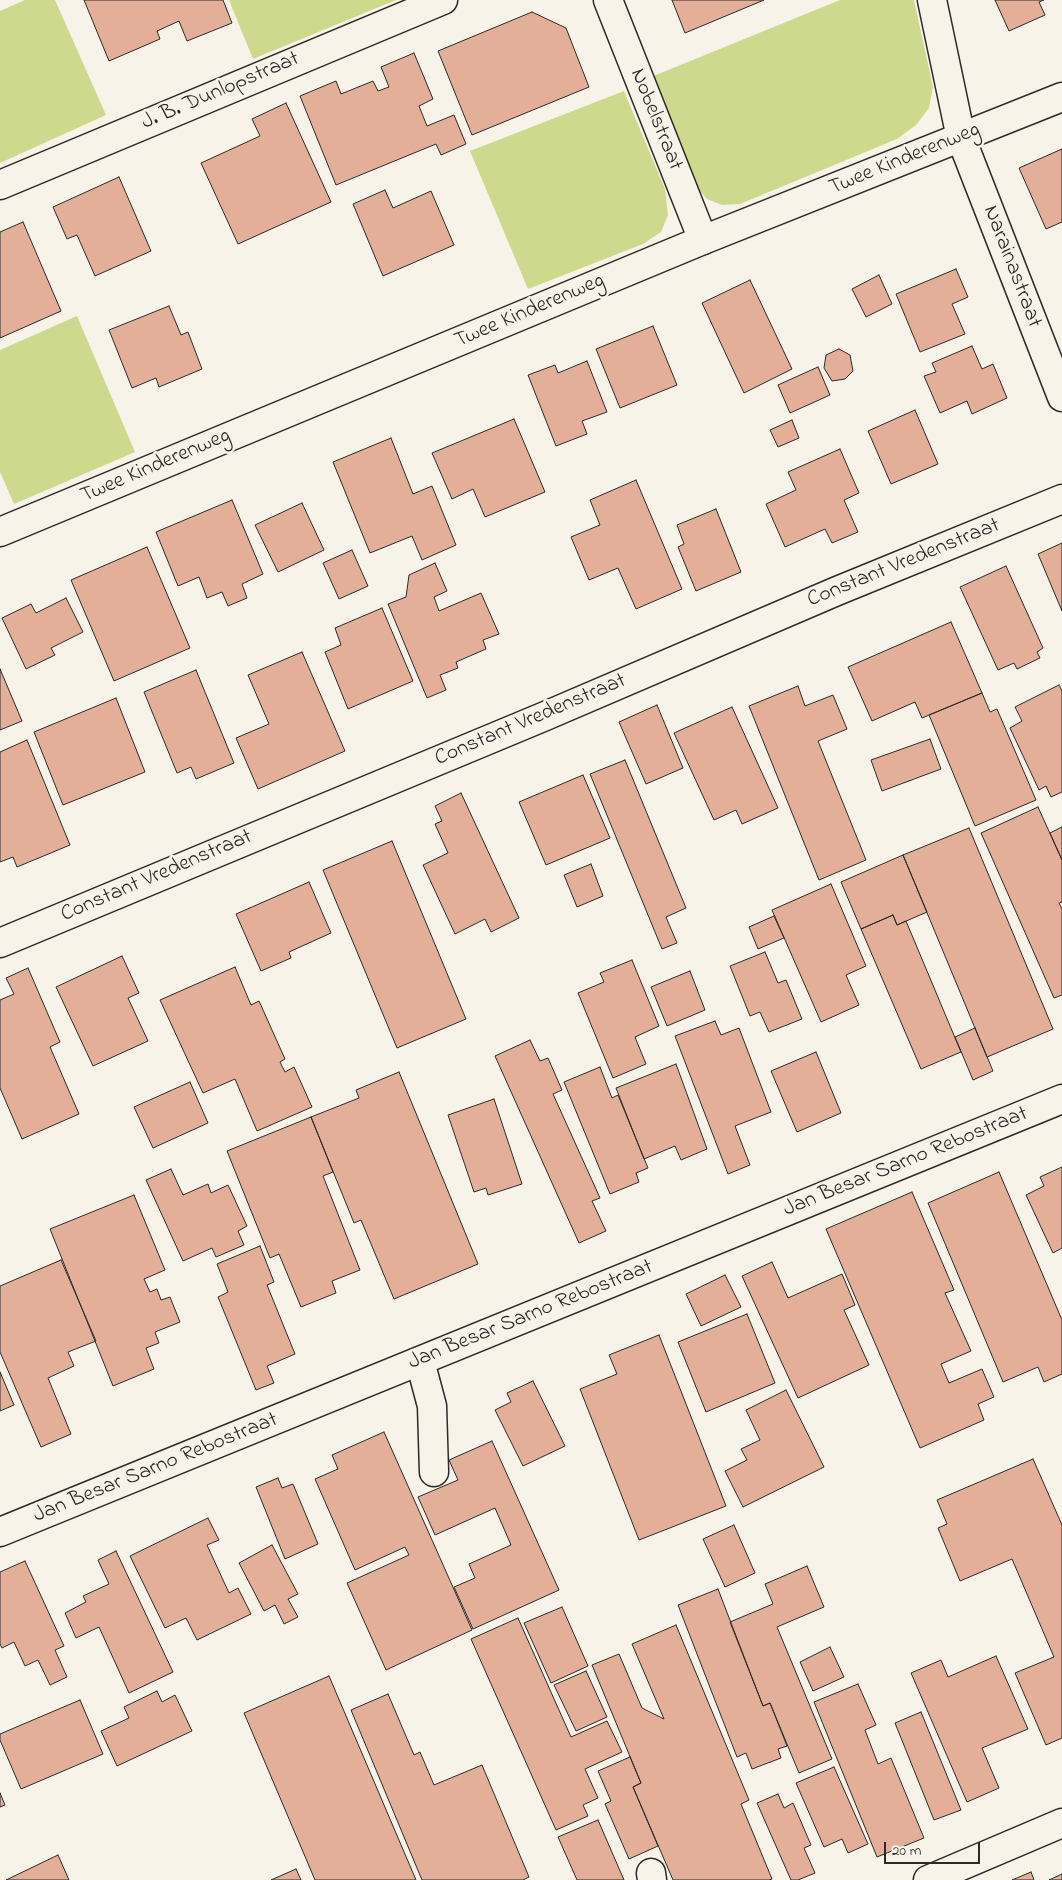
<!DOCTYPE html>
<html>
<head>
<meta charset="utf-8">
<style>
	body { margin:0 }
	#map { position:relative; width:1062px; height:1880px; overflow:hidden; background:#f7f3e8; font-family:"Indie Flower",sans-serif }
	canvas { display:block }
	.scale { position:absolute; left:884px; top:1842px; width:96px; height:22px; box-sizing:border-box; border:2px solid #2b2b2b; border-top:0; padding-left:6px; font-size:15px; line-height:18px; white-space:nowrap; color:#2b2b2b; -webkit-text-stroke:4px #f7f3e8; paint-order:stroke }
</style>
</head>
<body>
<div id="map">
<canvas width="1062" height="1880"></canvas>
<div class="scale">20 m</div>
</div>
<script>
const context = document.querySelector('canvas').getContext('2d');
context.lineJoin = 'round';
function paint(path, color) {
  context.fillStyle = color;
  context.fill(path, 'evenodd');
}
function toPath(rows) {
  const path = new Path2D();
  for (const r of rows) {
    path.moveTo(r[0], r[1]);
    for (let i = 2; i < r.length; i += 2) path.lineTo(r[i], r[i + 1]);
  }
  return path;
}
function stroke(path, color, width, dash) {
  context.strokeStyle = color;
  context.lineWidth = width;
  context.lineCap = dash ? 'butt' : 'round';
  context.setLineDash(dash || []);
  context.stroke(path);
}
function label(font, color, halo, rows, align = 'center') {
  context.font = font + ' "Indie Flower",sans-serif';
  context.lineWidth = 5;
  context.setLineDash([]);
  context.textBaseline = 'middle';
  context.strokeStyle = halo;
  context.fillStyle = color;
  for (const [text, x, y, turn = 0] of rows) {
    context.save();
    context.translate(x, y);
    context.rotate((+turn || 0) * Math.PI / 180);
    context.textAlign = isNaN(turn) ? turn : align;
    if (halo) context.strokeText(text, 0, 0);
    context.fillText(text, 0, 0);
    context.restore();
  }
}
paint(toPath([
	[25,0,55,0,106,115,0,163,0,11],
	[229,0,396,0,253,59],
	[840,0,914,0,933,87,929,108,916,125,897,139,740,204,722,205,707,199,692,182,651,77],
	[624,91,665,189,668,215,661,232,643,244,528,289,470,151],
	[77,316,135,452,14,504,0,472,0,350]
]), '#cdd98c');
const building = toPath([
	[84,0,223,0,232,23,187,41,179,21,157,31,160,39,109,61,84,0],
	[672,0,764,0,685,33,672,0],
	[995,0,1044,0,1039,2,1045,15,1009,31,995,0],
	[532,12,566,28,589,87,472,135,438,51,532,12],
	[414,53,433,99,419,106,427,126,454,115,466,144,441,155,436,144,336,185,300,96,336,81,341,94,373,81,378,91,389,87,381,67,414,53],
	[286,103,331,202,238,244,201,163,260,136,252,119,286,103],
	[1062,149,1062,222,1046,229,1019,168,1062,149],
	[119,177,151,251,95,276,77,235,67,239,53,207,119,177],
	[385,190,393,208,431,191,454,245,383,276,353,204,385,190],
	[23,222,61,311,0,338,0,232,23,222],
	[956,269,968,297,952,304,965,334,920,352,896,294,956,269],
	[879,275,892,304,866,317,852,289,879,275],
	[750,280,792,369,744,393,702,303,750,280],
	[169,306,181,335,188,332,202,369,159,387,156,378,132,388,109,330,169,306],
	[653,326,677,385,620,408,596,349,653,326],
	[972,346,982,369,993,364,1007,398,972,414,967,401,940,413,924,376,936,372,932,363,972,346],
	[839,349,850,355,853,371,845,379,832,381,824,368,826,355,839,349],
	[587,361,607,412,582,421,587,434,556,446,528,375,555,365,558,373,587,361],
	[818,367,830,395,790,413,778,385,818,367],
	[915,410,938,464,891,484,868,431,915,410],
	[514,419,545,492,485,517,473,489,452,499,432,453,514,419],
	[792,420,799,438,778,447,770,430,792,420],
	[391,438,413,494,432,486,456,545,422,560,412,536,370,553,333,462,391,438],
	[840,449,859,493,844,500,858,532,832,543,825,529,785,547,766,504,796,490,788,472,840,449],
	[636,480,682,589,636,609,618,568,589,580,571,537,600,525,590,500,636,480],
	[232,500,263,574,242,584,247,598,228,606,222,592,207,598,199,577,178,586,156,532,232,500],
	[302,503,324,550,278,572,255,525,302,503],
	[716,509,741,572,696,591,678,547,684,544,677,525,716,509],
	[1062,543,1062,611,1038,554,1062,543],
	[147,547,190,648,114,681,71,580,147,547],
	[352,550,368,586,339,599,323,563,352,550],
	[435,563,447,591,434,597,439,611,481,593,499,634,483,640,486,649,456,662,458,668,440,675,446,690,427,698,388,604,406,597,409,575,435,563],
	[1006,566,1043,648,1037,652,1040,658,1017,669,1014,663,998,670,960,587,1006,566],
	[66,598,83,632,51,648,55,655,26,669,2,618,31,604,36,613,66,598],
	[382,608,413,681,348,709,325,652,341,645,335,628,382,608],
	[951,622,982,693,922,718,915,702,872,721,848,667,951,622],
	[302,652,345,751,258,789,236,738,269,724,248,675,302,652],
	[0,669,22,721,0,730,0,669],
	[196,670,234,763,196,779,191,767,177,773,144,692,196,670],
	[1059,685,1062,691,1062,792,1051,797,1046,786,1039,790,1010,728,1022,721,1015,707,1059,685],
	[798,686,805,706,833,695,847,729,818,741,866,860,819,880,749,706,798,686],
	[982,693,990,712,997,709,1036,800,975,826,929,715,982,693],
	[116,698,145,772,63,805,34,732,116,698],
	[657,705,683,768,646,784,619,722,657,705],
	[732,707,778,808,742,824,736,810,714,820,674,733,732,707],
	[930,739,941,769,882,791,871,760,930,739],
	[27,740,70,845,17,867,13,857,0,862,0,752,27,740],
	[625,760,686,908,666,917,677,943,662,949,590,774,625,760],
	[583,775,610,838,546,865,519,802,583,775],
	[461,793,519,918,491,932,485,919,455,934,423,865,448,853,435,824,442,821,435,806,461,793],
	[1038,807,1062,860,1062,902,1059,903,1062,909,1062,995,1054,998,981,833,1038,807],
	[1062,827,1062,860,1050,833,1062,827],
	[969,828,1053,1029,987,1057,903,855,969,828],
	[392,841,466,1019,397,1048,323,870,392,841],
	[903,855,927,912,897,925,893,915,861,929,841,882,903,855],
	[591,864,603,896,577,907,564,875,591,864],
	[309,882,331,933,289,952,291,958,261,971,236,914,309,882],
	[831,884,866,966,846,975,859,1005,821,1022,772,910,831,884],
	[893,915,897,925,906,921,961,1052,921,1069,861,929,893,915],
	[774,916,784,938,758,949,749,927,774,916],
	[765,952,778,983,786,980,802,1019,769,1032,760,1012,750,1016,730,966,765,952],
	[122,956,139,993,128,998,148,1041,93,1066,56,987,122,956],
	[632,960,659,1026,635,1037,646,1064,613,1078,578,993,604,982,600,973,632,960],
	[235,967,251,1005,259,1001,285,1059,280,1062,285,1072,294,1067,312,1107,257,1131,235,1079,203,1093,160,1000,235,967],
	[28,968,60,1042,50,1047,79,1114,22,1139,0,1088,0,1000,14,994,6,978,28,968],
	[690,971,705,1010,667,1026,651,987,690,971],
	[715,1021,721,1035,739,1028,771,1112,735,1126,750,1165,728,1174,675,1036,715,1021],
	[975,1028,993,1071,973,1080,955,1037,975,1028],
	[530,1040,540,1061,548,1058,562,1090,553,1094,600,1198,592,1201,606,1231,579,1243,495,1056,530,1040],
	[816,1052,841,1113,797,1132,771,1071,816,1052],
	[676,1064,707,1149,681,1160,675,1146,644,1159,616,1088,676,1064],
	[600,1067,612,1098,618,1095,648,1168,636,1173,639,1182,610,1194,564,1082,600,1067],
	[399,1072,478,1264,394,1299,361,1220,354,1223,311,1117,359,1098,356,1090,399,1072],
	[190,1082,208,1123,153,1148,134,1107,190,1082],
	[494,1099,522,1184,488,1195,486,1188,474,1192,448,1115,494,1099],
	[311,1117,333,1172,323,1176,360,1270,332,1281,336,1293,301,1307,279,1254,270,1258,227,1151,311,1117],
	[1062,1167,1062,1248,1053,1253,1026,1195,1044,1186,1040,1177,1062,1167],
	[171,1169,183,1195,208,1184,211,1193,228,1185,247,1226,238,1231,244,1245,216,1257,212,1248,183,1261,146,1180,171,1169],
	[999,1172,1062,1320,1062,1374,1044,1382,1038,1367,1003,1382,928,1203,999,1172],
	[912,1192,954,1290,945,1293,971,1351,941,1364,949,1383,982,1369,994,1397,978,1404,984,1420,920,1448,826,1229,912,1192],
	[134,1195,165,1270,144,1279,150,1292,157,1289,161,1300,170,1297,180,1322,155,1332,159,1343,146,1348,154,1369,113,1386,50,1229,134,1195],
	[260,1246,274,1282,267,1285,295,1354,267,1366,274,1383,256,1390,218,1297,228,1292,217,1264,260,1246],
	[61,1260,96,1341,68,1352,74,1366,48,1378,71,1434,41,1447,0,1352,0,1286,61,1260],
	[772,1262,788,1298,842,1274,855,1305,844,1310,869,1365,798,1398,742,1276,772,1262],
	[725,1275,741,1307,701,1326,686,1294,725,1275],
	[747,1314,775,1383,706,1412,678,1342,747,1314],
	[659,1335,726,1506,639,1540,580,1389,617,1374,609,1355,659,1335],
	[0,1372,14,1405,0,1411,0,1372],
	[533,1381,565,1446,523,1466,495,1410,511,1402,507,1393,533,1381],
	[786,1390,824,1467,743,1507,725,1471,747,1460,741,1449,760,1440,746,1410,786,1390],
	[384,1432,472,1630,386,1670,347,1583,409,1555,405,1547,355,1570,315,1479,338,1469,332,1455,384,1432],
	[492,1441,559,1590,473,1629,454,1587,475,1578,469,1564,511,1545,495,1508,435,1535,418,1497,458,1480,449,1460,492,1441],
	[1033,1459,1062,1525,1062,1738,1046,1745,1015,1673,1054,1657,1012,1559,960,1581,938,1528,947,1524,937,1500,1033,1459],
	[278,1478,282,1488,293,1484,318,1544,285,1559,256,1487,278,1478],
	[208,1518,219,1540,207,1545,229,1593,238,1588,251,1614,197,1640,186,1618,165,1628,130,1556,208,1518],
	[734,1525,755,1573,725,1587,703,1539,734,1525],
	[272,1545,298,1594,288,1599,298,1617,284,1624,275,1605,264,1611,239,1563,272,1545],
	[116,1551,173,1672,129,1693,99,1627,76,1638,65,1613,86,1602,83,1596,109,1584,98,1560,116,1551],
	[25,1561,64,1646,55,1650,67,1677,50,1685,38,1660,25,1666,14,1642,2,1648,0,1644,0,1572,25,1561],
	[807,1566,824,1607,777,1627,832,1759,799,1773,770,1703,763,1706,730,1622,773,1604,765,1584,807,1566],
	[718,1589,763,1706,770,1703,787,1746,778,1749,781,1758,752,1769,746,1753,737,1757,678,1605,718,1589],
	[562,1607,588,1666,551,1683,524,1623,562,1607],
	[518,1618,571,1737,607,1721,622,1752,585,1769,598,1798,583,1805,588,1816,556,1830,471,1639,518,1618],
	[676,1625,749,1800,741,1804,772,1879,769,1880,673,1880,633,1787,641,1783,592,1665,619,1654,642,1708,664,1719,632,1644,676,1625],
	[830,1647,844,1677,813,1691,800,1662,830,1647],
	[996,1656,1028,1729,982,1748,999,1788,967,1802,911,1673,941,1660,948,1677,996,1656],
	[586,1671,607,1717,576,1731,554,1685,586,1671],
	[329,1676,416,1880,315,1880,244,1713,329,1676],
	[858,1684,876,1725,865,1730,878,1764,891,1758,924,1838,877,1857,814,1702,858,1684],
	[157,1691,162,1702,175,1695,192,1731,117,1766,101,1731,129,1718,124,1707,157,1691],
	[388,1694,414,1755,420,1752,434,1785,482,1765,529,1877,523,1880,422,1880,351,1710,388,1694],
	[80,1700,103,1754,21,1789,0,1740,0,1734,80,1700],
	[921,1712,961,1810,934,1820,895,1723,921,1712],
	[630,1757,641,1783,633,1787,658,1846,629,1859,605,1804,611,1801,598,1771,630,1757],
	[834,1767,868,1844,848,1853,842,1839,824,1847,796,1783,834,1767],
	[0,1793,5,1805,0,1807,0,1793],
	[778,1794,784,1808,793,1803,811,1845,804,1848,815,1873,798,1880,791,1880,757,1803,778,1794],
	[598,1820,624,1880,577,1880,558,1837,598,1820],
	[58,1855,69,1880,6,1880,58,1855],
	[296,1869,301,1880,271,1880,296,1869],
	[1031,1872,1034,1880,1012,1880,1031,1872],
	[1062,1874,1062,1880,1049,1880,1062,1874]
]);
paint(building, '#e4af98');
stroke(building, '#2b2b2b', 1);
const minor = toPath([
	[608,0,703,240],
	[932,0,961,138,1062,397],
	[0,185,443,0],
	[0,943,543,717,837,591,1062,499],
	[420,1361,432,1406,434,1472],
	[0,1532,1062,1099],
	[651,1873,652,1880],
	[928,1880,1062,1823]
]);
const tertiary = toPath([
	[0,532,703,240,1062,97]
]);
stroke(minor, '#2b2b2b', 31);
stroke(tertiary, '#2b2b2b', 31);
stroke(minor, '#f7f3e8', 28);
stroke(tertiary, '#f7f3e8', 28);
label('22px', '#2b2b2b', '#f7f3e8', [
	["J. B. Dunlopstraat",221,92,-23],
	["Nobelstraat",655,120,68],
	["Twee Kinderenweg",905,160,-22],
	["Narainastraat",1011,267,69],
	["Twee Kinderenweg",530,312,-23],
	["Twee Kinderenweg",156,467,-23],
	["Constant Vredenstraat",904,564,-22],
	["Constant Vredenstraat",531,721,-23],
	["Constant Vredenstraat",157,877,-23],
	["Jan Besar Sarno Rebostraat",906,1163,-22],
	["Jan Besar Sarno Rebostraat",531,1316,-22],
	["Jan Besar Sarno Rebostraat",156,1469,-22]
]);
</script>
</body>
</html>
